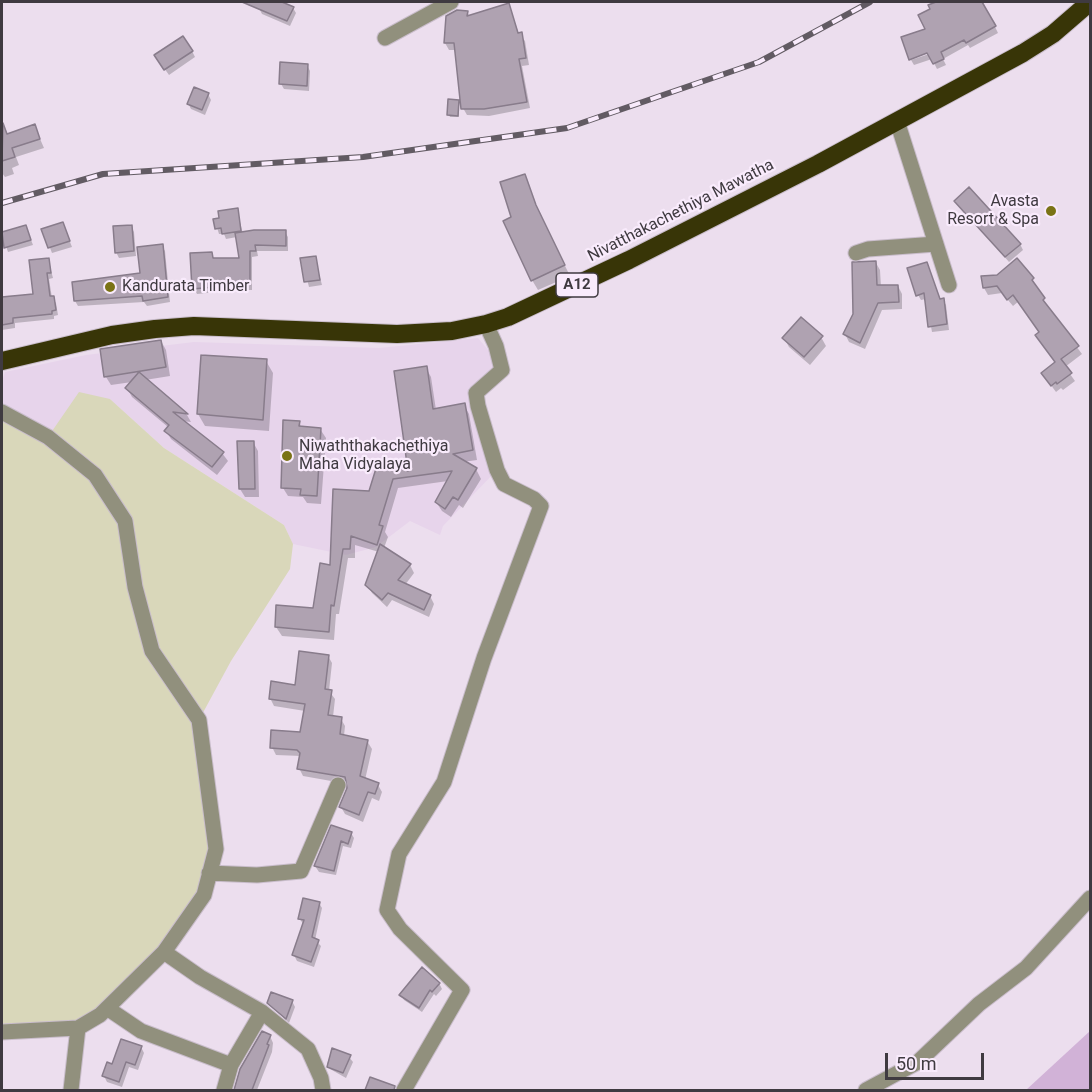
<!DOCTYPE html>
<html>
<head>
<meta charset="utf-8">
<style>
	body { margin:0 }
	#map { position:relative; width:1092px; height:1092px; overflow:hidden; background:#ecdeee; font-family:Roboto,sans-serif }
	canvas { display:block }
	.frame { position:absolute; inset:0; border:3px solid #3f3a40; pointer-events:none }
	.scale { position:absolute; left:885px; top:1053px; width:99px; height:27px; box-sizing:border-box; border:3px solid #3f3a40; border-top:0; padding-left:8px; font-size:18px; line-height:21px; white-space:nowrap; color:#3f3a40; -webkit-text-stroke:4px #f9ebfc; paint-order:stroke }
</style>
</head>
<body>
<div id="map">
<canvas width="1092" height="1092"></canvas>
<div class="frame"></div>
<div class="scale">50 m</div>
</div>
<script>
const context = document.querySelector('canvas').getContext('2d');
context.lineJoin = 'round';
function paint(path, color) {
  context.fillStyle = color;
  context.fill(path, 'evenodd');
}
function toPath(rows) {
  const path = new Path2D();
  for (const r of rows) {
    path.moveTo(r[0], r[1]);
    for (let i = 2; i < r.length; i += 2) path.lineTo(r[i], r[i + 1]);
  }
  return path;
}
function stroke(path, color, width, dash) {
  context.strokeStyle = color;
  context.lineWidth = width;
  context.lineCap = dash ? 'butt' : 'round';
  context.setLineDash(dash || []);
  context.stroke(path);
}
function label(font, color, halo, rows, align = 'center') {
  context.font = font + ' Roboto,sans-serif';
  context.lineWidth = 4.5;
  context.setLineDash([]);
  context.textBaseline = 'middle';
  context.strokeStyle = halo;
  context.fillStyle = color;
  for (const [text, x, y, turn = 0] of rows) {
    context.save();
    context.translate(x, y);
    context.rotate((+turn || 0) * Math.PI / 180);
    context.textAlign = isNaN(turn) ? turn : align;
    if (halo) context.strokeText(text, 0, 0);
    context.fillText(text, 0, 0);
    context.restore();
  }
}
paint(toPath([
	[478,338,499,363,476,393,497,470,443,526,440,535,410,521,376,547,346,555,293,544,284,525,164,448,110,399,48,437,2,412,2,381,5,372,86,355,194,342,379,348]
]), '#e7d4eb');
paint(toPath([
	[79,392,110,399,164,448,284,525,293,544,290,569,231,661,199,720,216,849,204,895,164,952,78,1028,2,1032,2,412,48,437]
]), '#d9d7ba');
paint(toPath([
	[1090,1031,1090,1090,1026,1090]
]), '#d1b2d7');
paint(toPath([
	[262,2,279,2,293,8,296,13,290,26,262,14,259,8],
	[940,2,983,2,998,33,970,48,968,45,943,59,946,65,937,69,932,59,914,65,911,60,935,52,920,16],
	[509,5,519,34,525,41,529,65,522,66,530,108,489,116,467,115,463,108,456,50,449,50,445,43,467,12,470,17],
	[192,51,195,57,169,75,159,61],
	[307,65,310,71,309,91,284,89,281,84],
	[208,94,211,100,205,115,191,109,188,103],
	[458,101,459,117,450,117,449,115],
	[34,125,44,148,16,157,19,165,12,168,14,174,5,177,2,173,2,137],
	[524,176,541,217,570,276,538,290,532,280,513,217],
	[956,201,1020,244,1023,250,1009,262],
	[237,210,243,234,285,232,288,237,288,251,257,251,258,256,252,257,252,290,217,290,217,292,197,294,194,288,211,253,215,260,240,260,237,237,226,239,224,234,219,234,215,221],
	[131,226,134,232,136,256,119,258,116,252],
	[26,227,33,245,8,252,2,234],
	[65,229,72,247,52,253,43,230],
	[162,246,165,251,170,302,147,306,144,302,78,306,75,301,142,275],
	[315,258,322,285,309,287,302,260],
	[48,259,53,278,49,279,52,298,56,303,58,315,54,316,54,319,15,323,15,328,2,330,2,296,35,295],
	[876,263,880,270,881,287,898,286,902,294,902,309,882,310,865,349,849,342,845,334],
	[927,264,940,300,943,300,946,305,949,330,932,332,926,299,921,300,918,295],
	[1032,279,1047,307,1082,354,1065,367,1075,381,1063,390,1061,388,1056,392,1042,373,1056,363,1041,343,1037,336,1040,334,1019,301,1013,306,1002,293,988,295,984,288],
	[821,337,826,346,810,365,789,347,784,338],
	[161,341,166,350,170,376,145,380,187,415,191,422,182,421,222,453,228,461,217,475,171,439,166,431,168,427,132,397,127,388,132,382,111,385,106,377],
	[202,357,266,361,273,373,269,431,205,426,198,414],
	[426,368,431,377,436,410,464,405,469,414,477,460,463,462,476,469,481,479,463,508,459,505,451,517,442,511,436,502,448,481,398,488,385,532,388,537,384,548,410,565,414,573,405,585,430,596,434,604,429,617,392,600,387,607,372,593,367,584,379,552,355,545,355,558,348,558,339,614,336,614,334,640,282,636,276,627,314,609,332,567,370,492,379,464,410,473],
	[299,422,302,428,320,429,326,438,321,504,307,503,303,497,288,496,283,488],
	[253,442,258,451,259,497,245,497,240,489],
	[328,656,332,663,329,691,335,699,333,717,341,719,345,726,344,736,367,741,372,749,365,780,378,785,382,792,379,801,372,798,363,822,345,814,341,807,349,788,348,784,303,776,299,768,301,756,276,755,272,747,301,734,305,711,274,706,270,698,297,686],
	[332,827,351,833,354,838,351,848,343,846,336,875,319,872,315,866],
	[319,903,322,908,315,940,321,946,314,967,297,961,294,955,303,924,300,919],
	[439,983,442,989,436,996,434,994,422,1012,404,1000,401,995],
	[292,1001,295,1007,289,1023,268,1003],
	[270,1036,273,1043,272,1052,257,1090,235,1090,241,1069],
	[141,1047,144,1053,138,1070,129,1067,122,1087,107,1082,104,1076,113,1065],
	[332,1050,349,1057,353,1062,346,1078,330,1069,327,1064]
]), '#0003');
const building = toPath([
	[242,2,282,2,294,7,287,21,242,2],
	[936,2,982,2,996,26,966,43,964,40,941,52,944,59,933,64,927,53,909,60,901,37,925,29,918,15,930,9,928,5,936,2],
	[509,3,518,33,522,32,526,58,519,59,527,102,484,109,461,109,454,43,444,43,446,16,457,10,468,11,467,16,509,3],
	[183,36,193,51,164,70,154,55,183,36],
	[280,62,308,64,307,86,279,84,280,62],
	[194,87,209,93,202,110,187,104,194,87],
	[448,99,459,100,458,116,447,115,448,99],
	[3,123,7,134,35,124,40,139,12,148,15,157,2,161,3,123],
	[525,174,536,205,565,265,531,281,503,221,511,217,500,182,525,174],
	[969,187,1021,244,1005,257,954,201,969,187],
	[238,208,241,231,222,234,221,228,215,229,213,219,219,218,218,211,238,208],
	[63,222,70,241,48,248,41,229,63,222],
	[26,225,31,240,4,248,2,232,26,225],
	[132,225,134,251,115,253,113,226,132,225],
	[254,230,286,230,286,246,255,245,256,251,250,251,250,285,215,284,215,287,192,289,190,253,212,252,213,258,239,258,235,233,254,230],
	[163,244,168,297,143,301,142,296,74,301,72,282,140,273,137,247,163,244],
	[316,256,320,280,304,282,300,258,316,256],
	[49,258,51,273,47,273,50,296,54,296,56,310,52,311,52,314,13,318,13,323,2,325,2,297,33,294,29,260,49,258],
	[1017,258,1034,278,1032,280,1045,298,1043,300,1079,346,1061,359,1072,373,1057,384,1056,382,1051,386,1041,373,1055,362,1035,335,1039,332,1013,295,1007,300,997,286,983,288,981,276,997,275,1017,258],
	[876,261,877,285,898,285,899,302,878,303,860,343,843,334,853,314,852,262,876,261],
	[927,262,940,299,944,298,947,324,928,327,924,293,916,296,907,268,927,262],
	[801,317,823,336,804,357,782,338,801,317],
	[161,340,166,367,104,377,100,349,161,340],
	[201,355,267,359,263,420,197,414,201,355],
	[427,366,433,409,465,403,473,450,453,454,477,468,458,500,453,497,445,509,435,502,452,471,393,479,379,525,383,526,377,545,351,536,350,549,343,549,334,606,331,605,329,632,275,627,276,605,313,608,320,563,330,565,333,489,369,491,378,462,408,471,394,371,427,366],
	[139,372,188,414,173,412,224,452,212,467,164,431,169,425,125,388,139,372],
	[283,420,300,421,299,426,321,428,317,496,300,495,301,489,281,488,283,420],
	[237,441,254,441,255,489,239,489,237,441],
	[380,544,411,564,398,580,431,595,424,610,388,593,382,600,365,585,380,544],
	[299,651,329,655,325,689,332,690,328,715,342,717,340,734,368,740,360,776,379,783,375,794,368,792,359,815,339,807,347,788,345,777,297,769,300,753,297,750,270,748,271,730,300,732,305,704,269,699,271,681,295,685,299,651],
	[331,825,352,832,348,844,341,841,334,871,314,866,331,825],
	[303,898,320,902,312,937,319,940,311,962,292,955,304,920,298,919,303,898],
	[422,967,440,983,432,992,430,990,419,1008,399,995,422,967],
	[271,992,293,1000,286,1019,267,1003,271,992],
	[262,1031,271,1035,267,1044,269,1045,252,1090,234,1090,240,1069,262,1031],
	[121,1039,142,1046,135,1065,126,1062,119,1082,102,1076,107,1062,112,1064,121,1039],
	[332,1048,351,1055,343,1073,327,1067,332,1048],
	[370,1077,395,1086,394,1090,365,1090,370,1077]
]);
paint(building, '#afa2b1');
stroke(building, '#887c8b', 1.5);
const minor = toPath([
	[385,38,451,2],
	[897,121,949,285],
	[856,253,868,249,936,244],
	[2,412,48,437,95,475,125,521,135,587,152,651,199,720,216,849,204,895,164,952,100,1015,78,1028,2,1032],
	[209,873,257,875,301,871,338,785],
	[164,952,200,977,262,1012,308,1049,321,1078,323,1090],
	[107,1008,141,1031,231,1065],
	[71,1090,78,1028],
	[224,1090,231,1065,262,1012],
	[404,1090,462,990,400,929,387,910,399,854,444,782,484,658,541,506,534,499,504,484,497,470,478,406,476,393,502,370,496,346,486,324],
	[866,1090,918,1062,979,1004,1026,968,1090,898]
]);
const highway = toPath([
	[2,361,112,335,155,329,194,326,397,334,452,331,486,324,508,317,629,260,818,164,1023,53,1053,34,1090,2]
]);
stroke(minor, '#c9bdcb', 17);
stroke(highway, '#c9bdcb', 20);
stroke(minor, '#91907d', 15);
stroke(highway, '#383507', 18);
const rail = toPath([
	[2,203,103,174,363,157,567,128,759,62,870,2]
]);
stroke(rail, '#625b63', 6);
stroke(rail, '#f9ebfc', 4, [11]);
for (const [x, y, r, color] of [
	[1051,211,6,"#7a7315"],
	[110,287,6,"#7a7315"],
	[287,456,6,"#7a7315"]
]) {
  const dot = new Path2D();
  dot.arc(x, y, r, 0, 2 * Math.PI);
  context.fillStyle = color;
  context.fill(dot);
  stroke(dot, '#f9ebfc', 2);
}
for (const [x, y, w] of [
	[577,285,42]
]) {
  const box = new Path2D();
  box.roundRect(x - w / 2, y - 12, w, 24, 4.5);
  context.fillStyle = '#f9ebfc';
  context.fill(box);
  stroke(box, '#3f3a40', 1.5);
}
label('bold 15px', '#3f3a40', null, [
	["A12",577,285]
]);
label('16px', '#3f3a40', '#f9ebfc', [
	["Avasta",1039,202,"right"],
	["Resort & Spa",1039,220,"right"],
	["Kandurata Timber",122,287],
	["Niwaththakachethiya",299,447],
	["Maha Vidyalaya",299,465]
], 'left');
label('16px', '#3f3a40', '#f9ebfc', [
	["Nivatthakachethiya Mawatha",681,211,-27]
]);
</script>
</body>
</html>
